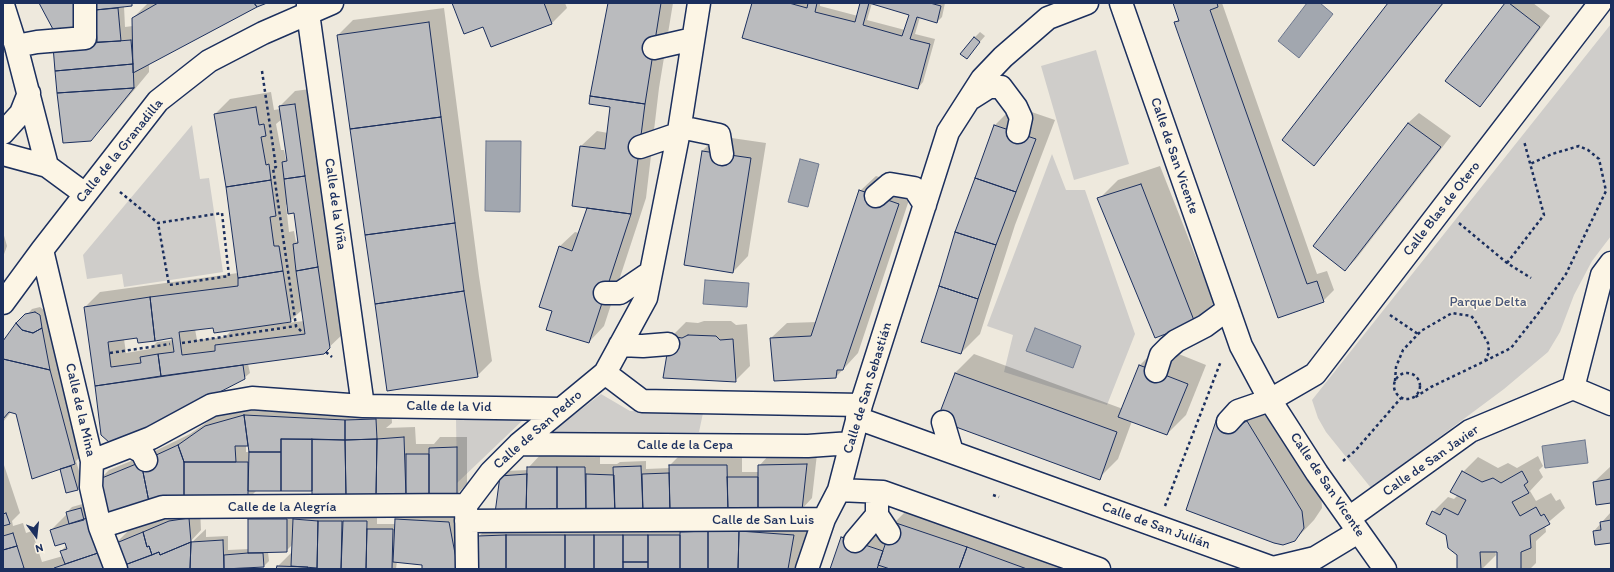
<!DOCTYPE html>
<html>
<head>
<meta charset="utf-8">
<style>
	body { margin:0 }
	#map { position:relative; width:1614px; height:572px; overflow:hidden; background:#eee9dd; font-family:Itim,sans-serif }
	canvas { display:block }
	.frame { position:absolute; inset:0; border:4px solid #1b2f5e; pointer-events:none }
	.north { position:absolute; left:16px; top:516px; width:40px; height:40px; -webkit-text-stroke:3px #fcf5e5; paint-order:stroke; rotate:165deg; font-size:11px; font-weight:700; line-height:16px; text-align:center; color:#1b2f5e }
	.north::after { content:''; display:block; margin:auto; width:14px; height:18px; background:#1b2f5e; clip-path:polygon(50% 0,100% 100%,50% 72%,0 100%) }
</style>
</head>
<body>
<div id="map">
<canvas width="1614" height="572"></canvas>
<div class="frame"></div>
<div class="north">N</div>
</div>
<script>
const context = document.querySelector('canvas').getContext('2d');
context.lineJoin = 'round';
function paint(path, color) {
  context.fillStyle = color;
  context.fill(path, 'evenodd');
}
function toPath(rows) {
  const path = new Path2D();
  for (const r of rows) {
    if (r.length === 3) {
      path.moveTo(r[0] + r[2], r[1]);
      path.arc(r[0], r[1], r[2], 0, 2 * Math.PI);
      continue;
    }
    path.moveTo(r[0], r[1]);
    for (let i = 2; i < r.length; i += 2) path.lineTo(r[i], r[i + 1]);
  }
  return path;
}
function stroke(path, color, width, dash) {
  context.strokeStyle = color;
  context.lineWidth = width;
  context.lineCap = dash ? 'butt' : 'round';
  context.setLineDash(dash || []);
  context.stroke(path);
}
function label(font, color, halo, rows, align = 'center') {
  context.font = font + ' Itim,sans-serif';
  context.lineWidth = 3;
  context.setLineDash([]);
  context.textBaseline = 'middle';
  context.strokeStyle = halo;
  context.fillStyle = color;
  for (const [text, x, y, turn = 0] of rows) {
    context.save();
    context.translate(x, y);
    context.rotate((+turn || 0) * Math.PI / 180);
    context.textAlign = isNaN(turn) ? turn : align;
    if (halo) context.strokeText(text, 0, 0);
    context.fillText(text, 0, 0);
    context.restore();
  }
}
paint(toPath([
	[1611,24,1611,236,1592,261,1574,295,1560,332,1548,352,1504,389,1371,488,1326,432,1318,418,1312,400],
	[1096,50,1129,164,1074,180,1041,66],
	[192,125,200,179,209,178,223,272,124,287,122,274,87,279,83,255],
	[1052,154,1066,190,1085,190,1135,334,1107,405,1004,372,1013,335,987,326],
	[601,394,630,411,703,413,699,432,549,434],
	[456,419,520,419,523,420,457,483]
]), '#cfcdca');
const water = toPath([
	[1307,3,1320,3,1333,14,1299,58,1278,41,1307,3],
	[486,141,521,141,520,212,485,211,486,141],
	[800,159,819,164,808,207,788,202,800,159],
	[705,280,749,283,747,307,703,304,705,280],
	[1035,328,1081,346,1073,368,1026,351,1035,328],
	[1585,440,1588,463,1545,468,1542,446,1585,440]
]);
paint(water, '#a2a7af');
stroke(water, '#6c778f', 1);
paint(toPath([
	[3,3,18,40,3,54],
	[40,3,133,3,131,5,124,6,125,27,133,26,133,18,148,3,265,3,149,63,149,72,106,124,90,140,69,32],
	[96,16,97,29,82,30],
	[453,3,565,3,567,8,552,23,492,46,484,25],
	[609,3,673,3,659,88,646,198,604,326,589,342,554,310,559,247,575,232,579,233,588,207,581,146,597,131,608,133,612,106],
	[753,3,820,3,820,6,858,16,861,3,945,3,942,17,937,22,920,17,915,34,935,39,923,82,918,88],
	[872,3,910,14,905,30,867,20],
	[1174,3,1222,3,1317,274,1327,271,1334,290,1323,301,1279,317,1175,22,1179,19],
	[1390,3,1444,3,1324,154,1314,164],
	[1506,3,1533,3,1550,16,1490,95,1480,106],
	[444,8,479,276,492,361,477,376,338,35,353,20],
	[980,32,985,36,967,57,974,38],
	[310,89,345,332,323,353,248,364,250,373,244,378,96,387,98,385,85,307,100,292,238,273,227,187,215,114,230,99,271,92,274,110,280,109,280,106,295,91],
	[282,119,288,157,286,160,284,150,281,150,276,124],
	[288,203,295,212,299,239,296,242,294,231,289,232,286,205],
	[303,309,304,321,279,324,279,323,290,321],
	[214,327,233,329,225,337,197,340,195,329],
	[138,337,173,337,173,340,157,342,150,349,126,353,124,339],
	[1014,106,1055,120,1015,225,980,334,961,353,956,232,995,125],
	[1419,113,1451,136,1356,259,1345,270,1314,246,1408,123],
	[718,136,766,143,748,256,733,272,702,151],
	[1160,166,1214,303,1195,322,1099,199,1118,180],
	[876,176,913,188,858,353,836,377,771,338,787,323,817,322,860,191],
	[3,232,7,246,3,257],
	[40,307,44,310,46,317,49,318,89,448,76,461,83,484,78,489,17,414,11,412,3,422,3,342,32,309],
	[704,321,731,321,736,325,747,324,750,366,735,381,671,337,686,322,698,323],
	[1159,346,1206,365,1186,415,1167,434,1132,421,1118,459,1099,478,955,373,974,354,1123,409,1140,365],
	[1266,403,1321,492,1322,508,1314,520,1295,540,1218,419],
	[391,404,392,423,386,428,415,427,416,444,434,444,440,437,467,437,467,484,456,495,346,495,313,488,257,490,248,499,107,520,115,544,130,529,158,518,159,520,181,511,200,508,201,530,202,529,190,542,190,544,206,529,206,537,228,536,228,550,249,549,249,520,259,509,377,511,377,524,395,524,395,519,406,509,459,511,470,569,423,569,423,564,397,561,396,569,277,569,278,566,293,551,293,544,286,551,268,552,269,561,264,566,220,569,3,569,3,462,20,513,12,521,13,526,23,523,26,533,32,531,42,562,63,556,61,551,67,545,66,542,51,530,67,514,67,512,72,507,86,503,98,481,109,470,153,452,190,434,216,416,256,405],
	[246,445,249,445,250,452,246,452],
	[685,450,742,450,742,472,759,472,759,466,769,455,817,454,812,498,802,509,586,513,501,476,506,471,528,470,528,468,543,452,600,452,600,464,617,464,620,462,646,461,646,469,670,468,670,465],
	[1538,456,1543,466,1539,470,1543,477,1530,491,1536,501,1551,493,1556,501,1560,499,1565,508,1545,525,1546,532,1536,541,1536,563,1530,569,1498,569,1498,551,1495,551,1496,555,1482,569,1458,569,1458,554,1433,512,1448,497,1454,499,1458,495,1463,472,1478,457,1498,468,1508,463,1517,468],
	[1611,466,1611,502,1594,482],
	[909,508,1088,569,893,569,887,567,887,569,832,569,842,537,857,522,894,523],
	[1611,512,1611,542,1594,531],
	[809,520,802,563,795,569,479,569,479,536,484,531]
]), '#0003');
const building = toPath([
	[39,3,79,3,81,28,55,33,39,3],
	[95,3,132,3,132,6,95,10,95,3],
	[158,3,254,3,257,7,133,73,132,18,158,3],
	[254,3,267,3,257,7,254,3],
	[452,3,544,3,552,24,491,47,483,27,464,34,452,3],
	[608,3,661,3,645,104,590,96,608,3],
	[752,3,789,3,807,8,808,3,817,3,815,12,855,22,860,3,930,3,941,6,937,23,917,17,910,39,930,44,918,89,742,38,752,3],
	[869,3,909,15,902,36,863,25,869,3],
	[1173,3,1217,3,1218,7,1210,10,1307,284,1317,281,1324,302,1278,318,1174,22,1179,21,1173,3],
	[1388,3,1443,3,1314,166,1282,140,1388,3],
	[1505,3,1509,3,1540,27,1480,107,1445,81,1505,3],
	[118,8,121,41,97,42,95,10,118,8],
	[429,22,441,117,350,129,337,35,429,22],
	[974,37,980,42,967,59,960,54,974,37],
	[131,40,133,64,55,71,53,46,131,40],
	[133,64,134,88,57,93,55,71,133,64],
	[134,88,91,141,63,143,57,93,134,88],
	[590,96,645,104,631,214,572,206,580,146,605,149,610,107,589,104,590,96],
	[295,104,305,176,284,179,282,162,287,161,279,106,295,104],
	[256,107,259,125,264,124,266,136,261,137,266,165,269,164,271,180,226,187,214,114,256,107],
	[441,117,455,223,365,235,350,129,441,117],
	[1408,123,1441,147,1345,271,1313,246,1408,123],
	[994,125,1036,139,1016,192,975,178,994,125],
	[702,151,751,158,733,273,684,265,702,151],
	[305,176,318,267,296,271,293,244,298,243,294,213,288,214,284,179,305,176],
	[975,178,1016,192,996,245,955,232,975,178],
	[271,180,276,216,270,217,274,246,279,246,283,271,238,278,226,187,271,180],
	[1141,184,1195,323,1155,338,1097,198,1141,184],
	[859,190,899,204,843,370,837,370,836,378,774,381,770,338,811,336,859,190],
	[587,208,631,214,589,343,546,330,552,311,539,307,559,246,572,251,587,208],
	[455,223,464,291,375,304,365,235,455,223],
	[955,232,996,245,978,299,939,286,955,232],
	[318,267,330,348,324,354,161,376,158,354,174,352,172,338,155,341,150,297,238,286,238,278,283,271,291,322,214,333,213,328,179,332,182,355,215,351,215,345,305,334,296,271,318,267],
	[939,286,978,299,961,354,921,342,939,286],
	[464,291,478,377,387,391,375,304,464,291],
	[150,297,155,341,138,343,137,338,108,342,111,367,141,363,140,357,158,354,161,376,95,386,84,307,150,297],
	[35,312,40,315,42,328,33,333,22,330,16,323,25,314,35,312],
	[16,323,22,330,33,333,42,328,50,370,3,359,3,341,16,323],
	[688,335,716,336,720,340,733,339,736,382,663,378,670,336,682,338,688,335],
	[3,359,50,370,75,464,32,479,16,414,9,412,3,419,3,359],
	[243,365,245,379,121,443,110,443,101,435,95,386,243,365],
	[1139,365,1188,384,1167,435,1118,417,1139,365],
	[955,373,1117,432,1100,480,937,420,955,373],
	[244,415,248,446,235,446,236,462,184,462,178,445,205,426,244,415],
	[244,415,345,420,345,440,281,439,281,452,249,452,244,415],
	[1217,418,1237,426,1247,421,1302,511,1304,528,1295,541,1283,545,1274,543,1186,510,1217,418],
	[376,419,377,439,345,440,345,420,376,419],
	[404,437,406,496,376,496,377,439,404,437],
	[281,439,312,439,312,491,281,491,281,439],
	[312,439,345,440,346,496,312,497,312,439],
	[377,439,376,496,346,496,345,440,377,439],
	[178,445,184,462,184,504,150,507,141,462,178,445],
	[457,447,457,496,429,496,429,448,457,447],
	[249,452,281,452,281,491,248,491,249,452],
	[406,454,429,454,429,496,406,496,406,454],
	[141,462,150,507,108,520,97,480,141,462],
	[184,462,248,462,248,500,184,500,184,462],
	[807,464,802,510,758,511,758,465,807,464],
	[669,465,727,465,728,511,670,512,669,465],
	[71,466,78,490,66,493,60,469,71,466],
	[641,466,643,512,615,513,613,467,641,466],
	[527,467,557,467,557,514,526,514,527,467],
	[557,467,585,467,586,514,557,514,557,467],
	[1462,471,1482,482,1493,478,1501,483,1522,471,1528,482,1524,485,1529,493,1512,502,1520,516,1536,507,1541,516,1544,514,1550,524,1530,535,1531,548,1521,552,1521,569,1497,569,1497,552,1480,552,1481,569,1457,569,1457,555,1448,548,1446,535,1426,524,1432,511,1440,515,1444,508,1458,515,1466,500,1450,492,1462,471],
	[669,473,670,512,643,512,642,474,669,473],
	[527,474,526,514,495,513,500,476,527,474],
	[586,474,614,475,615,513,586,514,586,474],
	[727,477,758,477,758,511,728,511,727,477],
	[1611,479,1611,503,1596,505,1593,482,1611,479],
	[81,508,84,520,69,524,66,512,81,508],
	[6,513,10,524,3,526,3,514,6,513],
	[87,518,98,553,65,564,60,551,67,549,65,543,55,546,50,530,87,518],
	[189,518,191,542,160,555,159,552,152,555,149,546,147,547,143,532,169,521,189,518],
	[248,519,287,519,287,552,248,553,248,519],
	[293,519,318,521,317,568,291,566,293,519],
	[395,519,449,522,458,569,422,569,422,565,393,562,395,519],
	[1611,520,1611,543,1595,545,1593,531,1601,530,1600,522,1611,520],
	[318,521,342,521,341,569,317,569,318,521],
	[343,521,367,521,366,569,341,569,343,521],
	[893,522,967,547,959,569,890,569,878,565,893,522],
	[367,529,393,529,392,569,366,569,367,529],
	[708,531,708,569,680,569,680,532,708,531],
	[708,531,739,531,738,569,708,569,708,531],
	[739,531,794,535,788,569,738,569,739,531],
	[143,532,147,547,149,546,152,555,122,566,114,544,143,532],
	[13,533,17,546,3,550,3,536,13,533],
	[506,535,506,569,478,569,478,536,506,535],
	[506,535,565,535,565,569,506,569,506,535],
	[565,535,594,535,594,569,565,569,565,535],
	[594,535,623,535,623,569,594,569,594,535],
	[623,535,648,535,648,562,623,562,623,535],
	[648,535,680,535,680,569,648,569,648,535],
	[841,537,883,551,877,569,830,569,841,537],
	[223,540,224,569,190,569,191,542,223,540],
	[191,542,190,569,123,569,122,566,159,552,160,555,191,542],
	[17,546,24,568,20,569,3,569,3,550,17,546],
	[967,547,1027,569,959,569,967,547],
	[98,553,104,569,54,569,54,568,98,553],
	[248,553,263,553,264,567,224,569,224,555,248,553],
	[623,562,648,562,648,569,623,569,623,562],
	[277,566,308,567,307,569,276,569,277,566]
]);
paint(building, '#babbbe');
stroke(building, '#1b2f5e', 1);
const minor = toPath([
	[308,3,308,13,363,406],
	[1121,3,1241,346,1270,400,1317,473,1385,569],
	[3,5,16,46,47,166],
	[16,46,37,42,85,38,85,3],
	[654,48,693,39],
	[970,99,989,87,1001,87,1016,107,1021,118,1018,132],
	[680,127,719,135,722,154],
	[3,133,21,113,29,93],
	[640,147,678,134],
	[3,154,47,166,85,194],
	[876,196,890,184,914,188,925,205],
	[42,250,92,461,91,487,100,527,116,569],
	[605,293,620,293,651,272],
	[3,303,42,250,158,101,209,61,263,33,332,3],
	[620,345,643,346,668,344],
	[1156,371,1161,355,1168,348,1176,341,1205,326,1228,309],
	[605,373,642,401,861,405],
	[1573,388,1611,404],
	[857,418,1273,568,1315,558,1358,532],
	[943,422,952,452],
	[1228,422,1238,411,1270,400,1315,374,1600,3],
	[519,444,808,446,851,443],
	[131,446,142,452,146,460],
	[92,461,151,438,212,405,252,398,363,406,561,409],
	[839,490,883,492,1099,569],
	[877,515,889,533],
	[1349,518,1470,431,1573,388,1602,275,1611,263],
	[466,521,824,519],
	[100,527,163,507,466,505],
	[855,541,877,515,877,492],
	[467,569,466,505,491,472,519,444,605,373,646,298,679,131,699,3],
	[807,569,824,519,839,490,861,405,948,132,982,79,1003,57,1048,18,1087,3]
]);
stroke(minor, '#1b2f5e', 25);
stroke(toPath([
	[262,71,276,167,273,168,296,326,303,333],
	[120,192,158,223,222,213,229,276,169,285,158,223],
	[1459,223,1507,263,1531,278],
	[1507,263,1544,215,1524,141],
	[1390,315,1418,334],
	[182,343,296,326],
	[326,352,332,357],
	[110,353,170,344],
	[1485,361,1511,348,1540,311,1566,274,1606,191,1599,159,1588,150,1579,146,1552,154,1530,164],
	[1407,386,13],
	[1395,381,1396,367,1403,350,1421,331,1452,313,1471,316,1474,319,1488,343,1489,352,1485,361,1431,387,1414,398],
	[1343,461,1355,451,1401,398],
	[993,495,999,497],
	[1165,506,1221,361]
]), '#1b2f5e', 2.5, [3, 3]);
stroke(minor, '#fcf5e5', 22);
label('14px', '#1b2f5e', '#fcf5e5', [
	["Calle de la Granadilla",120,151,-51],
	["Calle de San Vicente",1174,156,71],
	["Calle de la Viña",335,204,82],
	["Calle Blas de Otero",1442,209,-52],
	["Calle de San Sebastián",868,388,-73],
	["Calle de la Vid",449,407,1],
	["Calle de la Mina",80,410,77],
	["Calle de San Pedro",538,430,-41],
	["Calle de la Cepa",685,445],
	["Calle de San Javier",1431,461,-35],
	["Calle de San Vicente",1327,485,56],
	["Calle de la Alegría",282,507],
	["Calle de San Luis",763,520],
	["Calle de San Julián",1156,526,20]
]);
label('14px', '#485679', '#fcf5e5', [
	["Parque Delta",1488,302]
]);
</script>
</body>
</html>
